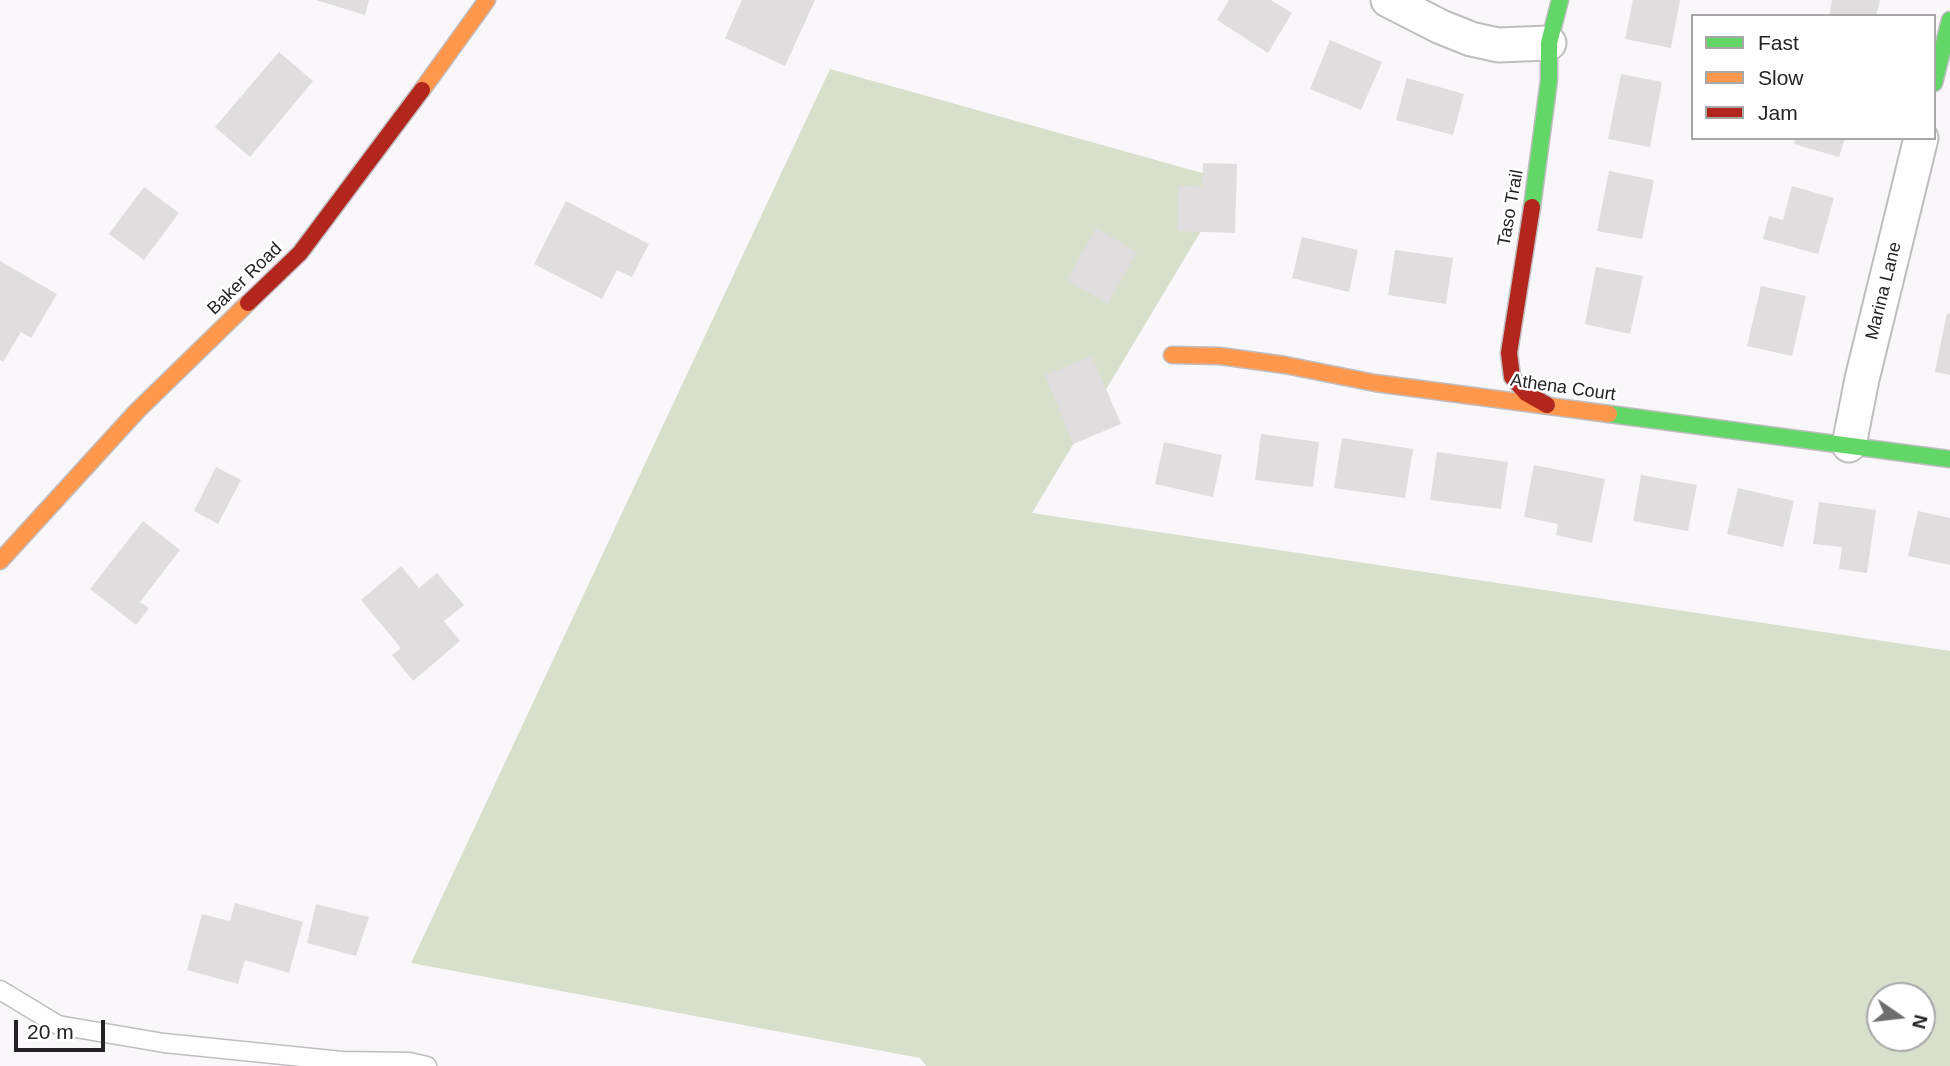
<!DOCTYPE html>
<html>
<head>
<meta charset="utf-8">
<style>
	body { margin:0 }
	#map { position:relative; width:1950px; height:1066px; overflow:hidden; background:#faf7fb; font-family:Arial,sans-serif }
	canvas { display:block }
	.legend { position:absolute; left:1691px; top:14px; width:245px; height:126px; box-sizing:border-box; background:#fff; border:2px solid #a8a7a8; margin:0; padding:9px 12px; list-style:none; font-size:21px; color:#252325 }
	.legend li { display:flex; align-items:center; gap:14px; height:35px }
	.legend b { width:35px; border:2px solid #a8a7a8 }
	.north { position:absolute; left:1866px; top:982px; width:70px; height:70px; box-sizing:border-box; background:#fff; border:2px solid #a8a7a8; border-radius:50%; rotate:104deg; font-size:19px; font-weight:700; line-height:28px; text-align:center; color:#252325 }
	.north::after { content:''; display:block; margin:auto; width:24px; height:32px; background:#706d70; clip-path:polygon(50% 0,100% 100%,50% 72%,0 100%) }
	.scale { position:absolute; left:14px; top:1020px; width:91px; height:32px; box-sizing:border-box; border:4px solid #252325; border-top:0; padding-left:9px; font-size:21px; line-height:24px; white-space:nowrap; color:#252325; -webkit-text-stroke:5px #fff; paint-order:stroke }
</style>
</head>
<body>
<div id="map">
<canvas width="1950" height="1066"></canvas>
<ul class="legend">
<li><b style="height:9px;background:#63d668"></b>Fast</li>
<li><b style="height:9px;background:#ff974d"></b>Slow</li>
<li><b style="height:9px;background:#b3261e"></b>Jam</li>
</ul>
<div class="north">N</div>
<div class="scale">20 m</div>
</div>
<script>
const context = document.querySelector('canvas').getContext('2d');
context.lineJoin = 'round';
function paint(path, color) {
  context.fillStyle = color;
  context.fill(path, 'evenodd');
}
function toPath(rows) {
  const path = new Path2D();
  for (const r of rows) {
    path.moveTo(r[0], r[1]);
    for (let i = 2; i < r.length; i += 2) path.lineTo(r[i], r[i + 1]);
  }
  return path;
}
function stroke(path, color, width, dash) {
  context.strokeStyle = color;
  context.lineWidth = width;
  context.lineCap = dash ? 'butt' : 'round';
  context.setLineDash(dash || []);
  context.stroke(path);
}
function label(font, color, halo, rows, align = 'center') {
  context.font = font + ' Arial,sans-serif';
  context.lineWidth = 5;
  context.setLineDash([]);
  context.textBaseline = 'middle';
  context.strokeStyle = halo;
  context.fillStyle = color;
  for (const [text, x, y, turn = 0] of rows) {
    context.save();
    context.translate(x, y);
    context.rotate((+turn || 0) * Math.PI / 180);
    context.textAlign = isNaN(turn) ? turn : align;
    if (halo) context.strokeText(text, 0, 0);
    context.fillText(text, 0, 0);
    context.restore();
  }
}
paint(toPath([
	[830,69,1231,181,1032,513,1950,651,1950,1066,926,1066,920,1058,411,963],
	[1880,996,1922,996,1922,1038,1880,1038]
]), '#d8e0cc');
paint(toPath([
	[316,0,369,0,365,15],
	[742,0,815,0,785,66,725,38],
	[1229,0,1271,0,1292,13,1268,53,1217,20],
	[1633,0,1680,0,1671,48,1625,39],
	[1832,0,1880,0,1876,16,1829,16],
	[1330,40,1382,62,1361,110,1310,89],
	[279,52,313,81,250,157,215,127],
	[1621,74,1662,82,1650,147,1608,139],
	[1407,78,1464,94,1453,135,1396,120],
	[1796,138,1845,138,1839,157,1794,144],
	[1203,163,1237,164,1235,233,1177,231,1179,186,1202,187],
	[1609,171,1654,180,1642,239,1597,231],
	[1792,186,1834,198,1818,254,1763,239,1769,216,1783,220],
	[144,187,179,213,144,260,109,234],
	[566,201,649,244,632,277,617,270,602,299,534,264],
	[1096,228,1137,252,1108,304,1067,280],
	[1302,237,1358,250,1349,292,1292,278],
	[1395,250,1453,258,1446,304,1388,295],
	[0,261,57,294,31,338,21,332,3,362,0,360],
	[1596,267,1643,276,1630,334,1585,324],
	[1761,286,1806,296,1792,356,1747,346],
	[1947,313,1950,314,1950,375,1935,372],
	[1092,356,1121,424,1073,444,1045,375],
	[1261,434,1319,442,1313,487,1255,480],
	[1342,438,1413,449,1405,498,1334,488],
	[1164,442,1222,455,1213,497,1155,484],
	[1437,452,1508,462,1501,509,1430,500],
	[1534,465,1605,479,1592,543,1556,535,1558,524,1524,517],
	[216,467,241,480,218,524,194,511],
	[1641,475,1697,485,1688,531,1633,521],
	[1738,488,1794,501,1783,547,1727,534],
	[1819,502,1876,510,1867,573,1839,569,1842,547,1813,544],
	[1918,511,1950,518,1950,565,1908,556],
	[143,521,180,550,140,602,149,608,136,625,90,589],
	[401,566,419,588,437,573,464,605,444,621,460,641,413,681,392,655,401,648,361,600],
	[235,903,303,922,289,973,245,960,238,984,187,970,202,914,230,921],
	[316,904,369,917,356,956,307,943]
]), '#dfdddd');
const lane = toPath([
	[0,990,58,1025,164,1043,342,1061,409,1062,427,1066]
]);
const street = toPath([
	[1388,0,1441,27,1471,39,1498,45,1549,43],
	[1849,445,1862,379,1921,138]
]);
const fast = toPath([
	[1934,83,1950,20],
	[1532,207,1549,80,1549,43,1560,0],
	[1609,414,1950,459]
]);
const slow = toPath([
	[422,90,487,0],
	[1172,355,1220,356,1285,365,1375,383,1609,414],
	[0,561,137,411,248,303]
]);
const jam = toPath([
	[1532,207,1509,353,1512,377,1526,393,1547,405],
	[248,303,300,253,422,90]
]);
stroke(lane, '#c0bdc1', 21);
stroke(street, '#c0bdc1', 37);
stroke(fast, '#c0bdc1', 19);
stroke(slow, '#c0bdc1', 19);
stroke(jam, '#c0bdc1', 19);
stroke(lane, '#fefefe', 18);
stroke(street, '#fefefe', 33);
stroke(fast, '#63d668', 16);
stroke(slow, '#ff974d', 16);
stroke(jam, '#b3261e', 16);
label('18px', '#252325', '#fff', [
	["Taso Trail",1511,208,-80],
	["Baker Road",245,279,-44],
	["Marina Lane",1884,291,-76],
	["Athena Court",1563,388,8]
]);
</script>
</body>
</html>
